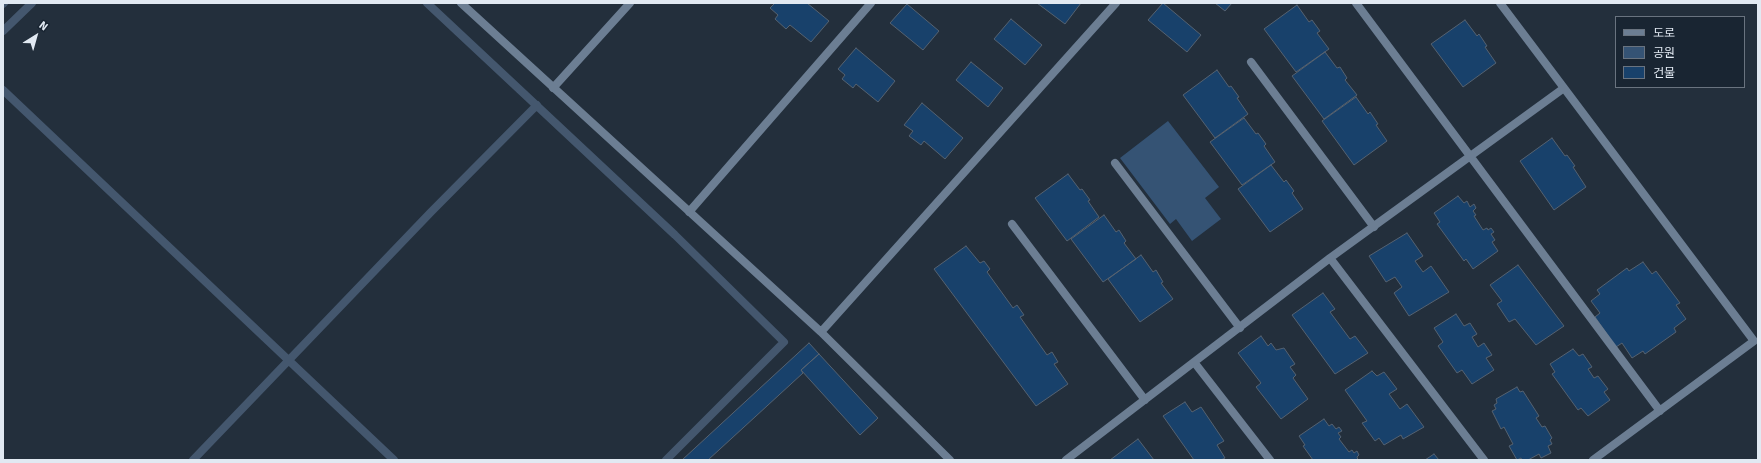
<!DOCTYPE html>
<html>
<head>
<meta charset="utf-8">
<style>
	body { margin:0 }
	#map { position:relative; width:1761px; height:463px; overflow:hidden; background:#232f3c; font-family:Signika,"Noto Sans KR",sans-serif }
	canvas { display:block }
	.frame { position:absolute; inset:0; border:4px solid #e1e9f2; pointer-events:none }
	.legend { position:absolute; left:1615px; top:16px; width:130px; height:72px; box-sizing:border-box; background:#192532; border:1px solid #69737f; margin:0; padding:5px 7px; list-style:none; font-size:12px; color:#e1e9f2 }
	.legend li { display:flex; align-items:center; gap:8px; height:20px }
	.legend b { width:20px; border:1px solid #69737f }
	.north { position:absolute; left:16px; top:16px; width:40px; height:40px; -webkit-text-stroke:3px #192532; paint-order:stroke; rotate:37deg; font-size:11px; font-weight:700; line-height:16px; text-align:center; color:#e1e9f2 }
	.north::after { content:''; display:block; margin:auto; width:14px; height:18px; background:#e1e9f2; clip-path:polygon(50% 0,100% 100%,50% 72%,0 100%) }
</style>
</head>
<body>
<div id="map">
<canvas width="1761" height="463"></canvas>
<div class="frame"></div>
<ul class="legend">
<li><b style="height:5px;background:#6c7e93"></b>도로</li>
<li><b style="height:11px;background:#355374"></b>공원</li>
<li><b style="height:11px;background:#18416b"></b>건물</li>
</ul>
<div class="north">N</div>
</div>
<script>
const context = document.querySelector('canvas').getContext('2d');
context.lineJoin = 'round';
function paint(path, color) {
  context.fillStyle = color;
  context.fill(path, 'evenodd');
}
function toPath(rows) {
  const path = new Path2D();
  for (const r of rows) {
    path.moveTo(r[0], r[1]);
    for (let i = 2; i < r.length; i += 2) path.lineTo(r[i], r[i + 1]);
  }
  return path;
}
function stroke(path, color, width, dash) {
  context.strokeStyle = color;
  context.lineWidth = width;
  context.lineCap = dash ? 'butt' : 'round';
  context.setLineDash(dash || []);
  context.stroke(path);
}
paint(toPath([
	[1168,121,1219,187,1205,198,1221,219,1192,241,1176,219,1170,224,1120,158]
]), '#355374');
stroke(toPath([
	[427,3,675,235,784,342,666,460],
	[3,4,4,3],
	[3,31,32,3],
	[3,90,394,460],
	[193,460,431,212,537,105]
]), '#44576e', 8);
const building = toPath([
	[775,3,807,3,829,21,811,42,790,25,786,29,775,19,778,15,770,8,775,3],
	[1037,3,1081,3,1065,24,1037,3],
	[1163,3,1201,35,1187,52,1148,20,1163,3],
	[1215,3,1232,3,1225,11,1215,3],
	[907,4,939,31,923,50,890,23,907,4],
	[1297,5,1309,22,1312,20,1320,31,1317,33,1329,49,1296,72,1264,29,1297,5],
	[1011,19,1042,45,1025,65,994,39,1011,19],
	[1465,20,1477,36,1479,34,1487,46,1485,47,1496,63,1463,87,1431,44,1465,20],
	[856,48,895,81,878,102,856,84,853,88,842,79,845,75,838,69,856,48],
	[1325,52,1337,68,1340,67,1347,78,1345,80,1357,95,1324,119,1292,76,1325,52],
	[971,62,1003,88,988,107,956,80,971,62],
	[1217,70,1229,87,1231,86,1239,97,1237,98,1248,114,1215,138,1183,95,1217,70],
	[1356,97,1368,114,1370,112,1378,124,1376,125,1387,141,1354,165,1322,121,1356,97],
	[922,103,963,138,945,159,924,141,921,145,909,136,913,131,904,125,922,103],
	[1244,118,1256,134,1258,133,1266,144,1264,146,1275,162,1242,185,1210,142,1244,118],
	[1552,138,1565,156,1567,155,1575,166,1573,167,1586,187,1554,210,1520,161,1552,138],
	[1271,165,1284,182,1286,180,1294,191,1292,193,1303,209,1270,232,1238,189,1271,165],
	[1068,174,1080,190,1082,189,1090,200,1088,201,1099,217,1067,241,1035,198,1068,174],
	[1458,196,1464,203,1467,201,1470,207,1474,204,1476,208,1473,211,1476,215,1474,216,1483,230,1487,228,1488,230,1491,228,1494,232,1491,234,1495,240,1492,242,1498,251,1473,269,1466,259,1464,261,1437,224,1440,222,1434,213,1458,196],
	[1104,215,1116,232,1119,230,1126,241,1124,243,1136,259,1103,282,1071,239,1104,215],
	[1407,233,1423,256,1415,261,1423,272,1431,266,1449,292,1409,316,1394,293,1402,287,1395,277,1386,282,1369,256,1407,233],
	[966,246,980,263,984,261,990,269,987,272,1013,308,1017,305,1024,315,1020,317,1047,355,1052,352,1058,362,1054,364,1068,384,1036,406,934,269,966,246],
	[1141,255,1153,272,1156,270,1163,282,1161,283,1173,299,1140,322,1108,279,1141,255],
	[1643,262,1652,274,1656,271,1680,303,1676,305,1686,319,1674,328,1676,332,1645,354,1643,351,1632,358,1622,343,1616,347,1595,317,1600,313,1591,301,1600,294,1597,290,1627,268,1629,271,1643,262],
	[1518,265,1564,326,1536,345,1515,319,1509,322,1497,304,1502,301,1490,285,1518,265],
	[1323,293,1335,309,1330,312,1350,339,1355,336,1368,353,1335,374,1292,315,1323,293],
	[1456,314,1464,326,1470,323,1477,334,1472,337,1478,347,1484,343,1492,355,1486,358,1494,370,1472,384,1462,370,1457,373,1438,346,1443,342,1434,328,1456,314],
	[1261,336,1268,346,1271,343,1276,350,1284,348,1295,364,1290,367,1296,375,1293,378,1308,399,1281,419,1256,387,1261,383,1238,353,1261,336],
	[809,343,819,354,801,370,803,373,708,460,682,460,809,343],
	[1573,349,1579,356,1583,354,1592,367,1588,369,1594,378,1598,376,1608,389,1604,392,1610,400,1588,416,1581,408,1578,410,1552,374,1555,372,1550,364,1573,349],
	[819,354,878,418,860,435,801,370,819,354],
	[1372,371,1377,376,1384,372,1397,389,1389,394,1400,409,1407,404,1424,427,1403,439,1401,435,1384,445,1379,438,1375,441,1362,423,1367,421,1345,390,1372,371],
	[1517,387,1520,392,1523,391,1539,416,1536,418,1542,427,1545,426,1552,438,1550,440,1552,444,1548,446,1551,453,1541,458,1539,454,1528,460,1522,460,1521,458,1517,460,1509,446,1513,444,1504,427,1501,429,1492,411,1496,409,1494,405,1497,403,1496,399,1517,387],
	[1185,402,1192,412,1201,407,1224,441,1217,445,1225,458,1221,460,1194,460,1163,416,1185,402],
	[1324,419,1329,426,1332,424,1336,429,1339,427,1342,431,1338,433,1341,437,1339,439,1349,452,1352,450,1354,453,1357,451,1359,455,1357,457,1358,460,1313,460,1303,446,1305,445,1299,436,1324,419],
	[1138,439,1154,460,1110,460,1138,439],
	[1434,454,1439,460,1425,460,1434,454]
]);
paint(building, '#18416b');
stroke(building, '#556271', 1);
stroke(toPath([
	[461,3,821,332,950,460],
	[1356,3,1660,411],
	[1500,3,1564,88],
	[1251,62,1374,227],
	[553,88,630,3],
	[1115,163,1240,328],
	[689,212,871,3],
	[1012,224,1145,400],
	[1330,258,1484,460],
	[821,332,1116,3],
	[1194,362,1270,460],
	[1066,460,1330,258,1564,88,1754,341,1593,460]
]), '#6c7e93', 8);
</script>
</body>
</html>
